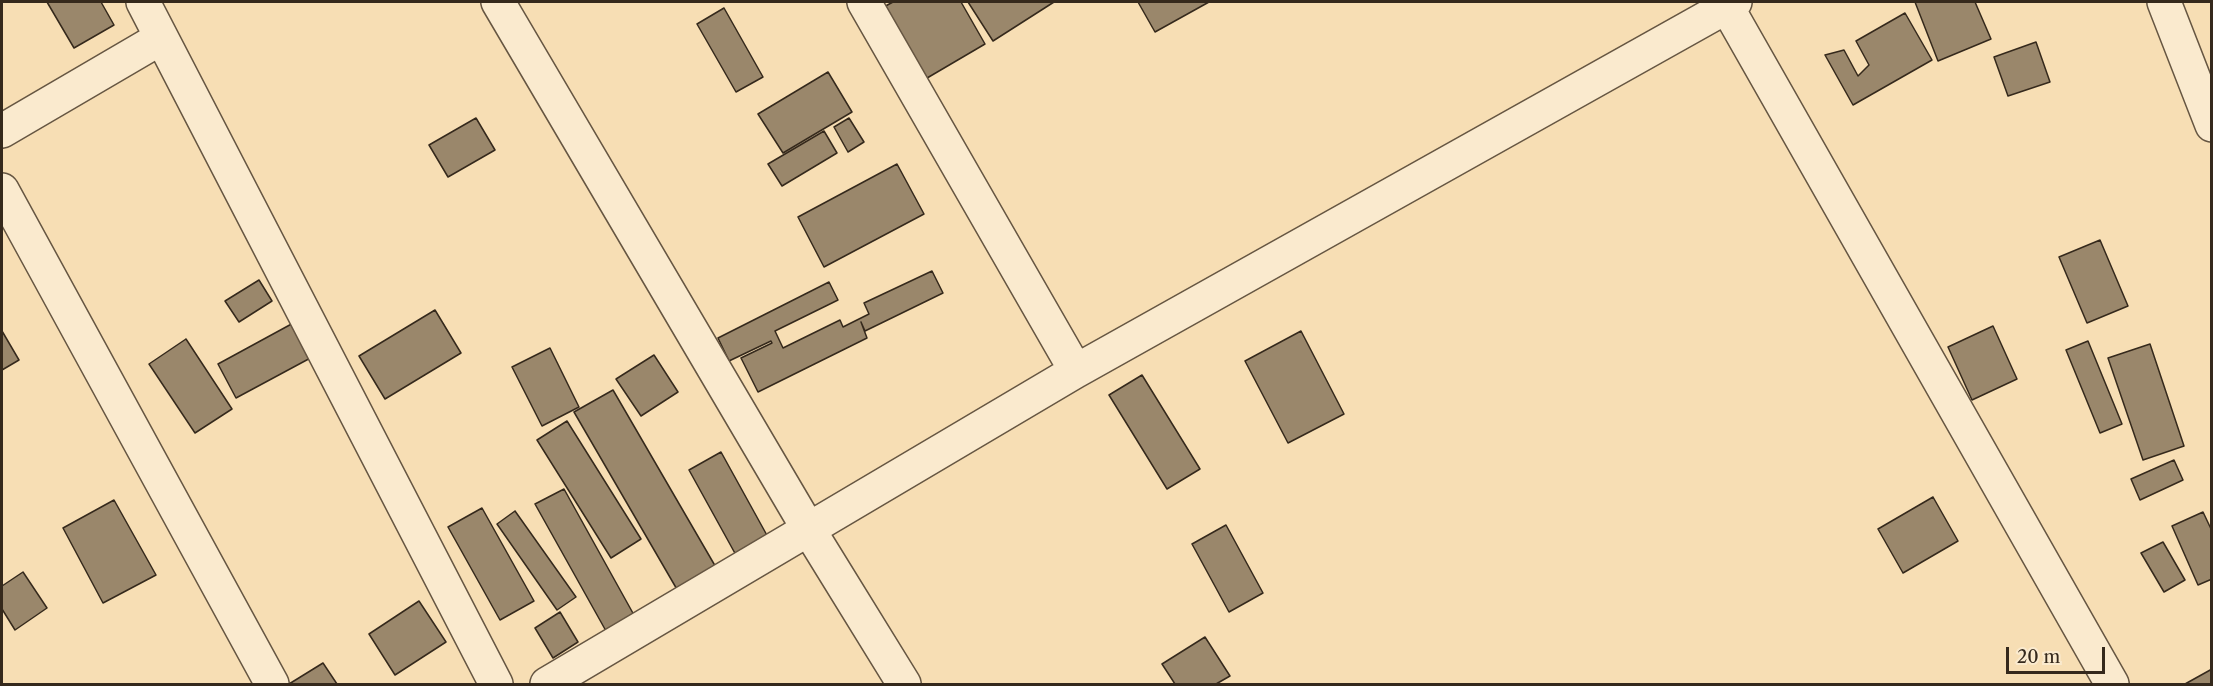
<!DOCTYPE html>
<html>
<head>
<meta charset="utf-8">
<style>
	body { margin:0 }
	#map { position:relative; width:2213px; height:686px; overflow:hidden; background:#f7deb4; font-family:"Libre Caslon Text",serif }
	canvas { display:block }
	.frame { position:absolute; inset:0; border:3px solid #35291c; pointer-events:none }
	.scale { position:absolute; left:2006px; top:647px; width:99px; height:27px; box-sizing:border-box; border:3px solid #35291c; border-top:0; padding-left:8px; font-size:18px; line-height:21px; white-space:nowrap; color:#35291c; -webkit-text-stroke:4px #faeace; paint-order:stroke }
</style>
</head>
<body>
<div id="map">
<canvas width="2213" height="686"></canvas>
<div class="frame"></div>
<div class="scale">20 m</div>
</div>
<script>
const context = document.querySelector('canvas').getContext('2d');
context.lineJoin = 'round';
function paint(path, color) {
  context.fillStyle = color;
  context.fill(path, 'evenodd');
}
function toPath(rows) {
  const path = new Path2D();
  for (const r of rows) {
    path.moveTo(r[0], r[1]);
    for (let i = 2; i < r.length; i += 2) path.lineTo(r[i], r[i + 1]);
  }
  return path;
}
function stroke(path, color, width, dash) {
  context.strokeStyle = color;
  context.lineWidth = width;
  context.lineCap = dash ? 'butt' : 'round';
  context.setLineDash(dash || []);
  context.stroke(path);
}
const building = toPath([
	[47,2,101,2,114,25,74,48,47,2],
	[893,2,961,2,985,44,922,81,880,9,893,2],
	[968,2,1054,2,993,41,968,2],
	[1138,2,1209,2,1155,32,1138,2],
	[1915,2,1975,2,1991,39,1938,61,1915,2],
	[724,8,763,77,736,92,697,24,724,8],
	[1905,13,1932,60,1853,105,1825,55,1844,50,1858,76,1869,65,1856,41,1905,13],
	[2036,42,2050,82,2008,96,1994,57,2036,42],
	[828,72,852,112,783,153,758,114,828,72],
	[476,118,495,150,448,177,429,145,476,118],
	[849,118,864,142,848,152,834,127,849,118],
	[824,131,837,153,782,186,768,164,824,131],
	[897,164,924,214,824,267,798,217,897,164],
	[2100,240,2128,306,2087,323,2059,257,2100,240],
	[932,271,943,293,865,331,861,322,867,338,758,392,741,358,772,343,771,341,729,361,718,338,829,282,838,300,775,331,783,348,840,320,843,327,869,314,864,303,932,271],
	[259,280,272,301,239,322,225,301,259,280],
	[435,310,461,353,385,399,359,356,435,310],
	[297,321,316,355,236,398,218,364,297,321],
	[1993,326,2017,379,1972,400,1948,347,1993,326],
	[2,331,19,360,2,370,2,331],
	[1301,331,1344,414,1288,443,1245,361,1301,331],
	[186,339,232,409,195,433,149,364,186,339],
	[2088,341,2122,424,2100,433,2066,350,2088,341],
	[2150,344,2184,446,2143,460,2108,358,2150,344],
	[550,348,579,407,542,426,512,367,550,348],
	[654,355,678,392,641,416,616,379,654,355],
	[1142,375,1200,469,1167,489,1109,395,1142,375],
	[613,390,721,576,682,598,574,412,613,390],
	[567,421,641,539,611,558,537,440,567,421],
	[721,452,774,548,742,566,689,470,721,452],
	[2174,460,2183,480,2140,500,2131,479,2174,460],
	[564,489,634,615,606,631,535,504,564,489],
	[1933,497,1958,541,1903,573,1878,529,1933,497],
	[114,500,156,575,103,603,63,528,114,500],
	[482,508,534,601,500,620,448,527,482,508],
	[515,511,576,597,557,610,497,524,515,511],
	[2203,512,2212,531,2212,579,2198,585,2172,526,2203,512],
	[1226,525,1263,593,1229,612,1192,544,1226,525],
	[2163,542,2185,580,2164,592,2141,553,2163,542],
	[23,572,47,608,15,630,2,609,2,586,23,572],
	[419,601,446,642,395,675,369,634,419,601],
	[560,612,578,642,553,658,535,628,560,612],
	[1205,637,1230,676,1216,684,1175,684,1162,664,1205,637],
	[323,663,337,684,289,684,323,663],
	[2212,669,2212,684,2185,684,2212,669]
]);
paint(building, '#9a876b');
stroke(building, '#35291c', 1.5);
const street = toPath([
	[143,2,496,684],
	[498,2,809,530,904,684],
	[864,2,1076,371],
	[2164,2,2212,125],
	[1727,7,2112,684],
	[2,131,161,38],
	[2,190,272,684],
	[547,684,1076,371,1735,2]
]);
stroke(street, '#665642', 36);
stroke(street, '#faeace', 33);
</script>
</body>
</html>
